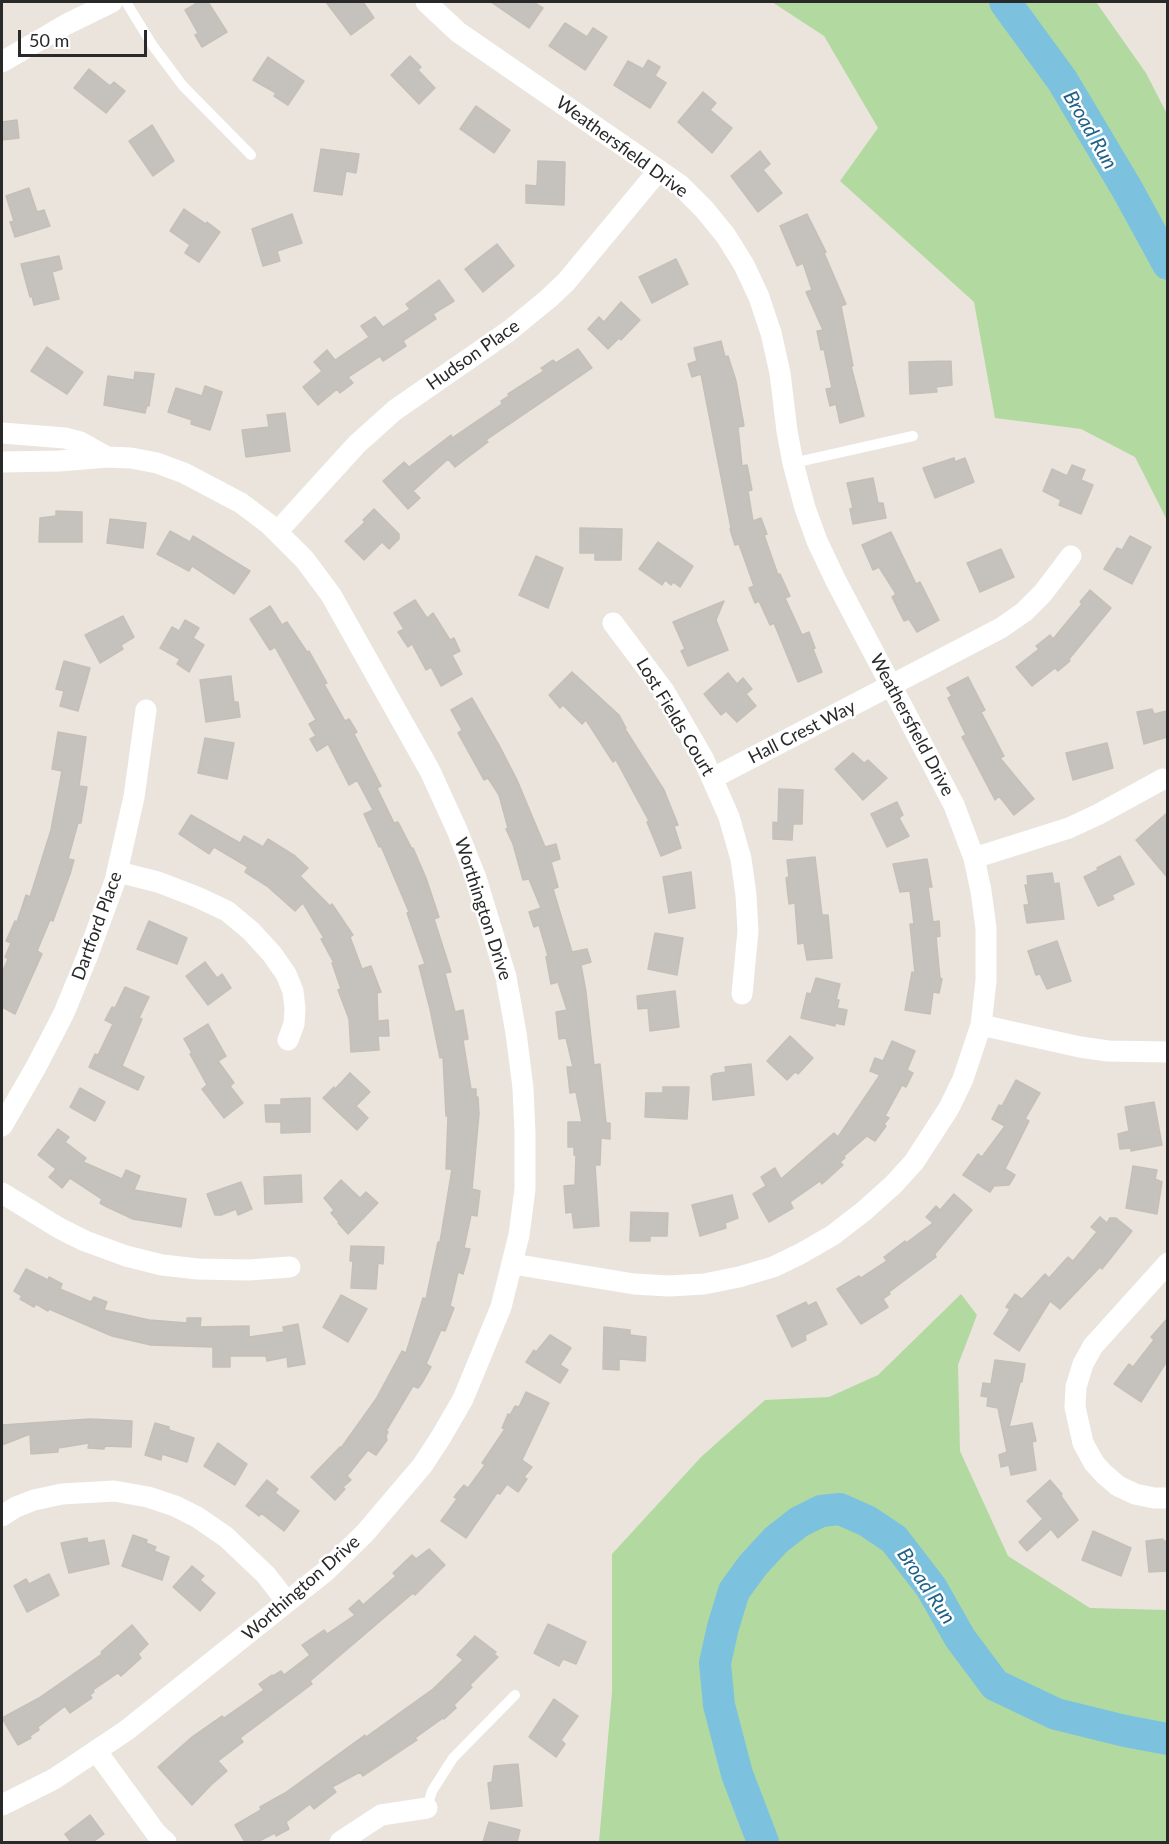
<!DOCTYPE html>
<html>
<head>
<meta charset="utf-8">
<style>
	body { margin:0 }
	#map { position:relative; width:1169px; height:1844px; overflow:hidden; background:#eae4dd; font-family:Lato,sans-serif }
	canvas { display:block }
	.frame { position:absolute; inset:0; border:3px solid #292929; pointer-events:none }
	.scale { position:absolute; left:18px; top:30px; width:129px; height:27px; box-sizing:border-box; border:3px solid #292929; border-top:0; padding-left:8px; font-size:18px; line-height:21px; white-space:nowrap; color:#292929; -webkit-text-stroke:4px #fff; paint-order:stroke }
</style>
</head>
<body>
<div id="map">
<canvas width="1169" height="1844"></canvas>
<div class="frame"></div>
<div class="scale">50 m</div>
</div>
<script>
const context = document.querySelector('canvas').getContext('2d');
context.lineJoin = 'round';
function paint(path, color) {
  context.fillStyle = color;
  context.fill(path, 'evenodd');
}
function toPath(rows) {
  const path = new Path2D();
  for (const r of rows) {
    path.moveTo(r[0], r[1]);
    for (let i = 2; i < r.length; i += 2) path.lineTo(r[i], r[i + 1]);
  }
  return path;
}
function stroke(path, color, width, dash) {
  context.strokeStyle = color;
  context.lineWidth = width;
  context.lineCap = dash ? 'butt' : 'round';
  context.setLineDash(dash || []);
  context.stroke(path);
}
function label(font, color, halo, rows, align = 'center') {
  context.font = font + ' Lato,sans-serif';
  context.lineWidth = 5;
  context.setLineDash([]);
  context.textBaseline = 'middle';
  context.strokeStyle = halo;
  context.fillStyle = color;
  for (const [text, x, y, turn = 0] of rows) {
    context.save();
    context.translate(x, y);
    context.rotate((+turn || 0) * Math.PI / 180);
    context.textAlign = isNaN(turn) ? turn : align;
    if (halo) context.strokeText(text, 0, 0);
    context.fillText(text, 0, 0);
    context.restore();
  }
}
paint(toPath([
	[772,2,1096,2,1146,73,1167,114,1167,520,1135,457,1081,429,995,418,974,302,840,181,878,128,824,36],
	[961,1294,977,1315,958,1365,960,1451,1008,1556,1090,1608,1167,1610,1167,1842,599,1842,612,1692,612,1554,701,1457,765,1400,829,1397,878,1375]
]), '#b2daa0');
stroke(toPath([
	[1005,2,1062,80,1127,189,1168,264],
	[763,1842,737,1774,719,1705,715,1663,723,1627,734,1591,753,1565,776,1540,799,1522,821,1511,840,1509,867,1521,894,1539,931,1587,960,1638,995,1685,1056,1714,1125,1731,1168,1739]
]), '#7cc2df', 32);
const building = toPath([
	[199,2,208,2,227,32,202,47,195,35,198,33,185,10,199,2],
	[326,2,363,2,374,18,351,35,326,2],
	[491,2,533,2,543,8,529,28,491,2],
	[565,23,587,37,593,28,607,37,585,70,549,46,565,23],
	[410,56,421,67,418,70,435,88,419,104,391,75,410,56],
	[268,57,304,81,288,105,274,96,276,93,253,80,268,57],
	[648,60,660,67,655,76,666,83,650,108,614,85,628,61,643,69,648,60],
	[89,69,110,86,114,82,125,91,106,113,74,88,89,69],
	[703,92,716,103,710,110,732,128,712,153,678,122,703,92],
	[476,106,510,130,494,153,460,129,476,106],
	[17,120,19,138,2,140,2,122,17,120],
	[152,125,174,161,153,176,129,141,152,125],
	[321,149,359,154,356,173,346,171,342,195,314,191,321,149],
	[760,151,770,164,763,170,782,193,758,212,731,176,760,151],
	[538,161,565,162,564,205,526,203,526,185,537,186,538,161],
	[29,188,37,212,44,210,50,226,15,237,10,222,14,221,6,196,29,188],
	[184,209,206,224,207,222,220,232,199,262,185,253,190,245,170,231,184,209],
	[292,214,302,243,277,251,280,261,263,266,252,229,292,214],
	[807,214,826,252,824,253,846,304,841,306,853,366,851,366,864,416,840,423,836,404,830,406,826,389,832,388,824,349,821,350,817,331,823,330,806,292,812,290,803,263,797,266,780,226,807,214],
	[497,244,514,266,483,292,465,269,497,244],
	[59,256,62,269,52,272,59,299,34,305,32,296,30,297,21,264,59,256],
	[676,259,688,284,652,303,639,277,676,259],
	[439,280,454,301,433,314,436,319,403,341,406,346,383,361,380,356,348,377,353,383,340,393,337,389,318,405,303,387,322,371,314,362,327,350,335,360,369,337,361,326,375,317,383,327,410,309,406,304,439,280],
	[621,302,640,320,621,340,619,338,608,349,588,329,599,317,604,322,621,302],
	[721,341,725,357,728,356,736,381,744,426,738,427,742,466,747,465,752,490,748,491,753,521,761,518,767,534,764,535,778,575,780,574,790,596,785,598,802,635,809,632,815,648,813,649,822,672,798,682,774,623,770,625,759,601,755,603,749,588,754,586,739,544,735,545,730,529,731,528,701,374,692,377,688,364,697,361,694,348,721,341],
	[47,347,83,372,67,394,31,371,47,347],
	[578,349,592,368,486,440,488,442,455,467,448,459,413,491,420,498,408,509,383,481,404,462,409,467,451,435,452,438,502,404,501,401,509,396,508,394,544,371,541,368,553,360,556,363,578,349],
	[951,361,952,385,936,387,937,392,910,394,909,362,951,361],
	[135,372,154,374,149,406,147,405,145,413,104,405,108,376,134,380,135,372],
	[205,386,222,392,210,430,191,424,192,420,168,412,176,388,202,396,205,386],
	[285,413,290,451,246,457,242,430,269,427,267,415,285,413],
	[954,458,955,462,965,458,974,482,935,498,923,468,954,458],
	[1072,465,1085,470,1081,480,1093,485,1081,514,1059,505,1061,500,1043,491,1052,469,1067,476,1072,465],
	[873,478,878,503,883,503,886,518,853,524,850,509,853,508,847,483,873,478],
	[374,509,399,534,399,539,389,549,382,542,364,560,345,541,365,522,363,520,374,509],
	[56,511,82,512,82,542,39,542,40,518,56,516,56,511],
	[110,519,146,523,143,548,107,543,110,519],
	[580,528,622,529,621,560,595,560,595,553,580,553,580,528],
	[170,531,190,542,193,536,250,571,234,594,192,566,189,571,157,554,170,531],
	[891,532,916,584,920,582,939,620,917,632,909,619,904,621,892,597,896,594,879,567,873,570,862,545,891,532],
	[1130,536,1151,547,1132,584,1104,569,1117,548,1122,550,1130,536],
	[658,542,693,566,680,587,673,582,671,585,665,580,662,585,639,569,658,542],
	[1001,549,1014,577,980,592,967,563,1001,549],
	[536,556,563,568,548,608,519,595,536,556],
	[1090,590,1111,608,1069,659,1070,661,1058,671,1055,668,1032,686,1016,667,1039,649,1036,646,1050,635,1053,639,1082,604,1080,602,1090,590],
	[415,600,427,618,433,613,450,640,454,638,460,651,452,655,462,674,441,686,431,667,426,670,412,644,408,647,398,632,404,629,394,613,415,600],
	[724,601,716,620,728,650,688,666,681,651,685,649,673,622,724,601],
	[270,606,282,625,287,622,307,652,309,651,327,683,324,684,345,721,349,719,357,732,354,734,381,786,377,788,394,823,398,822,412,849,413,848,426,878,439,917,434,919,451,972,445,973,455,1012,463,1010,468,1039,463,1040,471,1089,476,1089,476,1097,478,1097,479,1114,472,1189,480,1191,477,1216,471,1215,464,1248,470,1249,463,1274,458,1272,450,1306,454,1308,445,1331,441,1330,426,1364,431,1367,422,1383,418,1388,413,1386,386,1431,388,1432,386,1436,387,1440,376,1455,368,1450,347,1476,351,1480,343,1487,345,1489,335,1500,311,1477,340,1447,341,1448,376,1399,402,1351,406,1353,423,1298,426,1299,438,1242,440,1242,452,1169,446,1169,448,1116,446,1116,443,1057,440,1058,430,1009,419,966,425,964,407,913,409,912,381,846,379,847,364,814,373,810,357,780,349,785,328,744,317,751,310,739,316,736,309,724,316,720,275,647,270,650,250,619,270,606],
	[123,616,134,637,121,645,123,649,100,663,85,635,123,616],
	[185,620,199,628,193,638,204,645,189,672,177,664,180,659,160,648,172,627,179,631,185,620],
	[64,661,90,668,78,711,60,706,64,691,56,689,64,661],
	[572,672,619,715,626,728,625,729,664,790,678,825,674,826,681,848,661,856,647,822,649,821,616,760,613,762,586,720,582,724,563,705,560,708,549,695,572,672],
	[728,673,737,684,743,678,752,689,746,694,756,706,737,722,726,711,721,715,704,694,728,673],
	[231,676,234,702,238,702,240,717,206,722,200,680,231,676],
	[968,677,985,710,981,712,1004,756,1000,758,1034,799,1014,815,999,796,995,800,962,737,966,735,948,698,952,696,947,688,968,677],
	[472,698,499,745,517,780,545,847,556,844,560,859,551,862,558,887,553,889,572,952,587,949,591,962,581,965,586,992,594,1065,600,1064,606,1123,610,1123,610,1139,601,1138,600,1165,595,1165,599,1226,574,1228,572,1212,566,1213,564,1186,575,1185,576,1155,574,1155,574,1147,568,1147,568,1122,582,1122,576,1092,570,1093,567,1067,573,1067,566,1038,559,1039,556,1012,567,1010,558,982,551,984,546,957,548,956,539,925,534,927,529,912,541,908,529,879,523,880,513,844,506,829,508,828,499,795,488,778,484,780,458,733,462,730,451,710,472,698],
	[1152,709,1154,714,1167,711,1167,737,1144,744,1137,712,1152,709],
	[58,732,86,737,79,786,87,787,81,823,78,823,68,859,74,860,70,874,53,921,50,920,37,951,42,954,15,1014,2,1007,2,973,8,959,5,957,11,943,6,941,15,921,17,922,26,895,30,897,51,830,62,771,52,769,58,732],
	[205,738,234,743,227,779,198,773,205,738],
	[1107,743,1113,768,1073,780,1066,753,1107,743],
	[853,753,864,763,868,760,887,778,863,800,835,769,853,753],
	[779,789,803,790,802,824,793,824,792,840,773,839,773,822,778,823,779,789],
	[897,802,903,815,899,818,909,836,887,847,871,814,897,802],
	[1167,813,1167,877,1136,840,1167,813],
	[191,815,240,843,244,836,263,847,268,839,295,856,308,868,300,876,330,906,332,904,353,935,350,937,362,969,371,966,381,992,377,993,378,1021,388,1020,389,1036,378,1036,379,1050,351,1052,349,1019,338,990,341,989,332,963,334,963,321,939,324,938,303,903,295,911,267,886,245,872,248,867,214,847,209,854,179,834,191,815],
	[1120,856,1134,884,1112,895,1114,899,1098,906,1084,877,1098,870,1097,868,1120,856],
	[815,857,822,915,828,915,832,958,807,960,804,943,798,944,795,903,789,904,786,878,789,877,787,860,815,857],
	[927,859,932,887,928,887,933,922,939,921,940,936,936,937,940,978,942,979,939,993,933,992,930,1014,905,1010,912,972,915,973,910,924,914,924,910,891,900,892,893,864,927,859],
	[691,872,695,908,669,913,663,877,691,872],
	[1052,873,1054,884,1059,883,1064,919,1027,923,1024,905,1029,905,1025,885,1028,885,1027,876,1052,873],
	[149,921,187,938,177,964,137,949,149,921],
	[655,933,683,938,677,975,648,969,655,933],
	[1057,941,1071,981,1047,989,1040,974,1036,975,1028,951,1057,941],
	[205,962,217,978,222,974,231,988,208,1005,186,976,205,962],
	[816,978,840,984,836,1000,839,1000,837,1008,847,1010,844,1025,835,1023,835,1026,801,1018,807,993,811,994,816,978],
	[125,987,149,997,139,1018,142,1019,122,1066,144,1077,138,1090,89,1067,95,1054,98,1055,113,1024,105,1020,112,1007,115,1008,125,987],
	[675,991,679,1027,650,1031,648,1008,638,1009,637,996,675,991],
	[208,1024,226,1056,218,1061,234,1083,230,1086,243,1103,224,1118,202,1089,207,1085,190,1054,192,1053,184,1039,208,1024],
	[790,1036,813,1058,798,1074,795,1072,787,1080,767,1061,790,1036],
	[892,1041,915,1051,907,1070,913,1073,906,1087,902,1085,885,1116,889,1118,884,1124,886,1126,875,1141,867,1136,844,1156,845,1158,840,1162,843,1165,822,1184,820,1181,790,1202,793,1208,769,1222,753,1194,766,1186,761,1177,775,1168,781,1179,834,1133,838,1137,880,1075,870,1071,875,1058,883,1061,892,1041],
	[751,1064,754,1095,713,1100,711,1076,713,1076,713,1074,726,1072,725,1067,751,1064],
	[350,1073,370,1092,356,1106,368,1118,357,1130,323,1098,334,1087,335,1089,350,1073],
	[1016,1080,1040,1093,1025,1119,1029,1121,1005,1169,1015,1175,1009,1185,994,1186,990,1192,963,1175,978,1154,982,1157,1005,1126,992,1119,999,1105,1002,1106,1016,1080],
	[663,1087,689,1087,687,1119,645,1117,646,1093,663,1093,663,1087],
	[80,1088,105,1102,95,1121,70,1107,80,1088],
	[310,1098,310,1132,281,1133,281,1122,266,1122,265,1105,281,1105,281,1099,310,1098],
	[1154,1102,1162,1145,1131,1151,1131,1148,1120,1149,1118,1134,1129,1131,1125,1107,1154,1102],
	[58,1129,69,1137,65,1142,86,1158,83,1162,122,1179,126,1170,140,1176,134,1190,186,1199,181,1227,133,1219,105,1206,100,1203,102,1199,70,1178,62,1188,49,1177,56,1169,38,1155,58,1129],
	[1133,1166,1157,1170,1155,1179,1162,1182,1157,1214,1126,1208,1133,1166],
	[301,1175,302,1202,265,1204,264,1177,301,1175],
	[341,1180,360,1198,366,1192,378,1203,348,1234,338,1223,339,1222,331,1213,334,1210,324,1198,341,1180],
	[241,1182,252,1209,238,1215,236,1209,221,1215,215,1215,207,1194,241,1182],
	[954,1194,972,1210,935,1254,936,1257,889,1292,890,1294,883,1299,888,1307,861,1324,837,1289,859,1276,861,1278,887,1261,884,1257,905,1241,906,1243,933,1223,926,1217,936,1206,940,1210,954,1194],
	[732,1195,738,1218,725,1223,726,1228,700,1236,692,1205,732,1195],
	[631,1212,668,1213,667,1236,650,1236,650,1241,630,1241,631,1212],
	[1100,1217,1107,1223,1110,1218,1116,1218,1132,1231,1102,1269,1100,1267,1060,1309,1050,1301,1019,1351,994,1334,1010,1309,1006,1307,1015,1294,1022,1299,1045,1274,1049,1278,1068,1257,1073,1261,1097,1232,1091,1227,1100,1217],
	[351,1246,384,1247,383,1264,378,1263,376,1289,351,1288,353,1261,350,1261,351,1246],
	[26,1269,48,1280,49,1277,62,1284,60,1289,91,1302,94,1297,107,1302,104,1310,149,1320,187,1323,187,1318,201,1318,200,1327,249,1326,249,1337,284,1332,283,1327,298,1324,305,1364,288,1367,287,1357,267,1361,266,1356,230,1356,230,1367,213,1367,213,1347,151,1345,112,1336,49,1309,48,1311,36,1304,34,1307,20,1299,22,1296,14,1291,26,1269],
	[341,1295,367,1309,348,1342,323,1327,341,1295],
	[806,1302,808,1306,816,1302,827,1324,805,1335,806,1340,792,1347,777,1316,806,1302],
	[1167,1319,1167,1361,1141,1402,1114,1384,1129,1364,1133,1367,1154,1340,1151,1337,1167,1319],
	[604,1327,630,1330,630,1335,646,1337,645,1361,619,1359,619,1370,603,1369,604,1327],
	[550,1335,571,1348,560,1365,568,1370,560,1383,526,1362,534,1350,536,1352,550,1335],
	[995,1360,1025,1364,1022,1382,1020,1382,1009,1427,1032,1423,1036,1441,1032,1442,1036,1470,1011,1475,1009,1465,1001,1467,999,1455,1007,1452,998,1408,987,1406,988,1397,981,1396,983,1383,991,1384,995,1360],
	[526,1392,549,1403,522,1460,532,1467,524,1477,527,1479,518,1492,507,1484,500,1494,497,1493,466,1538,441,1521,457,1499,454,1497,464,1485,468,1488,485,1465,482,1463,505,1429,502,1428,508,1414,510,1415,515,1406,519,1407,526,1392],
	[90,1419,132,1421,131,1447,105,1446,104,1449,88,1448,89,1443,58,1448,58,1452,31,1454,30,1434,2,1445,2,1425,90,1419],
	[155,1423,169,1427,169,1430,194,1438,187,1462,162,1454,161,1460,145,1455,155,1423],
	[218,1443,247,1464,235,1485,204,1466,218,1443],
	[267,1480,278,1489,275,1493,299,1511,284,1531,261,1513,259,1516,246,1506,267,1480],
	[1050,1480,1062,1494,1061,1496,1078,1520,1058,1538,1051,1529,1027,1551,1019,1542,1043,1519,1027,1501,1050,1480],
	[1093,1531,1131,1548,1121,1576,1082,1560,1093,1531],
	[133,1535,147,1540,146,1543,156,1547,154,1551,169,1557,162,1580,122,1566,133,1535],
	[87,1538,88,1543,104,1540,109,1564,69,1573,61,1543,87,1538],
	[1163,1539,1163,1541,1167,1541,1167,1571,1149,1572,1146,1541,1163,1539],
	[429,1549,445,1565,415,1595,413,1593,310,1681,312,1684,240,1738,243,1742,218,1761,227,1771,211,1785,192,1805,158,1767,192,1737,222,1716,224,1718,264,1690,259,1684,272,1675,273,1676,281,1671,284,1675,310,1655,302,1645,324,1630,327,1634,355,1615,349,1609,359,1600,363,1605,396,1576,393,1573,412,1555,416,1559,429,1549],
	[192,1566,204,1576,200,1580,215,1593,200,1611,173,1587,192,1566],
	[49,1574,59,1595,27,1612,14,1586,26,1579,29,1584,49,1574],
	[548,1624,586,1642,576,1664,563,1659,559,1666,534,1653,548,1624],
	[132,1625,148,1644,138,1654,141,1658,121,1676,118,1673,93,1690,94,1692,90,1695,92,1698,70,1713,65,1706,38,1727,39,1730,30,1736,31,1738,18,1745,2,1718,39,1698,102,1654,101,1652,132,1625],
	[475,1636,496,1652,494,1654,498,1657,470,1685,472,1687,454,1705,456,1708,444,1719,443,1718,415,1738,417,1740,363,1776,360,1772,332,1787,336,1792,314,1809,310,1804,286,1822,289,1829,276,1836,275,1833,257,1842,245,1842,235,1825,261,1810,260,1807,285,1793,365,1735,366,1737,433,1689,463,1660,457,1655,475,1636],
	[554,1699,578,1716,561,1740,565,1744,556,1757,529,1737,554,1699],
	[518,1764,522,1806,491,1809,488,1783,492,1782,494,1766,518,1764],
	[90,1815,104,1834,93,1842,71,1842,65,1834,90,1815],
	[489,1822,520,1830,517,1842,483,1842,489,1822]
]);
paint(building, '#c5c1bc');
stroke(building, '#c5c0b7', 1.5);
stroke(toPath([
	[126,2,153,46,183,86,251,155],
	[793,463,913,436],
	[427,1808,432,1791,453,1758,515,1695]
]), '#fff', 10);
stroke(toPath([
	[426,2,458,32,680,185,704,209,726,236,744,265,759,297,771,333,780,373,787,431,793,463,805,508,817,541,836,581,954,805,974,858,981,891,986,928,986,981,981,1025,963,1079,949,1108,914,1162,893,1185,864,1211,833,1235,800,1254,773,1267,739,1277,704,1284,669,1286,634,1284,513,1264],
	[2,62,67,24,112,2],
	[2,433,65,438,80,442,107,457],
	[2,462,59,461,107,457,131,458,157,463,184,473,241,503,270,525,305,560,331,595,430,771,457,830,476,878,506,977,516,1033,523,1088,525,1133,525,1189,519,1235,501,1307,463,1399,441,1437,422,1466,365,1533,326,1571,287,1602,127,1730,54,1779,2,1805],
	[277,532,357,444,395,410,509,331,548,299,566,282,659,170],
	[613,623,664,691,703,758,729,817,741,859,746,895,748,931,742,994],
	[713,778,1001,628,1024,612,1043,593,1071,556],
	[974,858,1069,828,1099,814,1163,779],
	[118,872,158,882,197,897,227,911,251,931,272,954,286,974,293,991,295,1009,294,1024,288,1040],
	[981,1025,1080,1047,1108,1051,1168,1052],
	[2,1126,36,1067,64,1013,87,957,115,881,134,797,146,710],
	[2,1193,59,1228,85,1241,126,1256,162,1265,198,1269,249,1270,290,1267],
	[1168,1263,1093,1346,1083,1364,1076,1387,1075,1407,1083,1443,1094,1463,1104,1474,1118,1486,1135,1494,1154,1498,1168,1498],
	[2,1516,16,1507,34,1500,62,1494,114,1491,148,1497,175,1506,197,1517,226,1537,266,1575,287,1602],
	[97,1752,156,1833,166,1842],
	[340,1842,381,1815,427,1808]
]), '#fff', 21);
label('18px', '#292929', '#fff', [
	["Weathersfield Drive",622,147,36],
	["Hudson Place",473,355,-35],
	["Lost Fields Court",675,717,59],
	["Weathersfield Drive",912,725,62],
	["Hall Crest Way",802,732,-27],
	["Worthington Drive",483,909,72],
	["Dartford Place",97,926,-70],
	["Worthington Drive",301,1588,-41]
]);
label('italic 20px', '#1d6189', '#fff', [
	["Broad Run",1090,130,60],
	["Broad Run",926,1586,56]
]);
</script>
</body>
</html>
